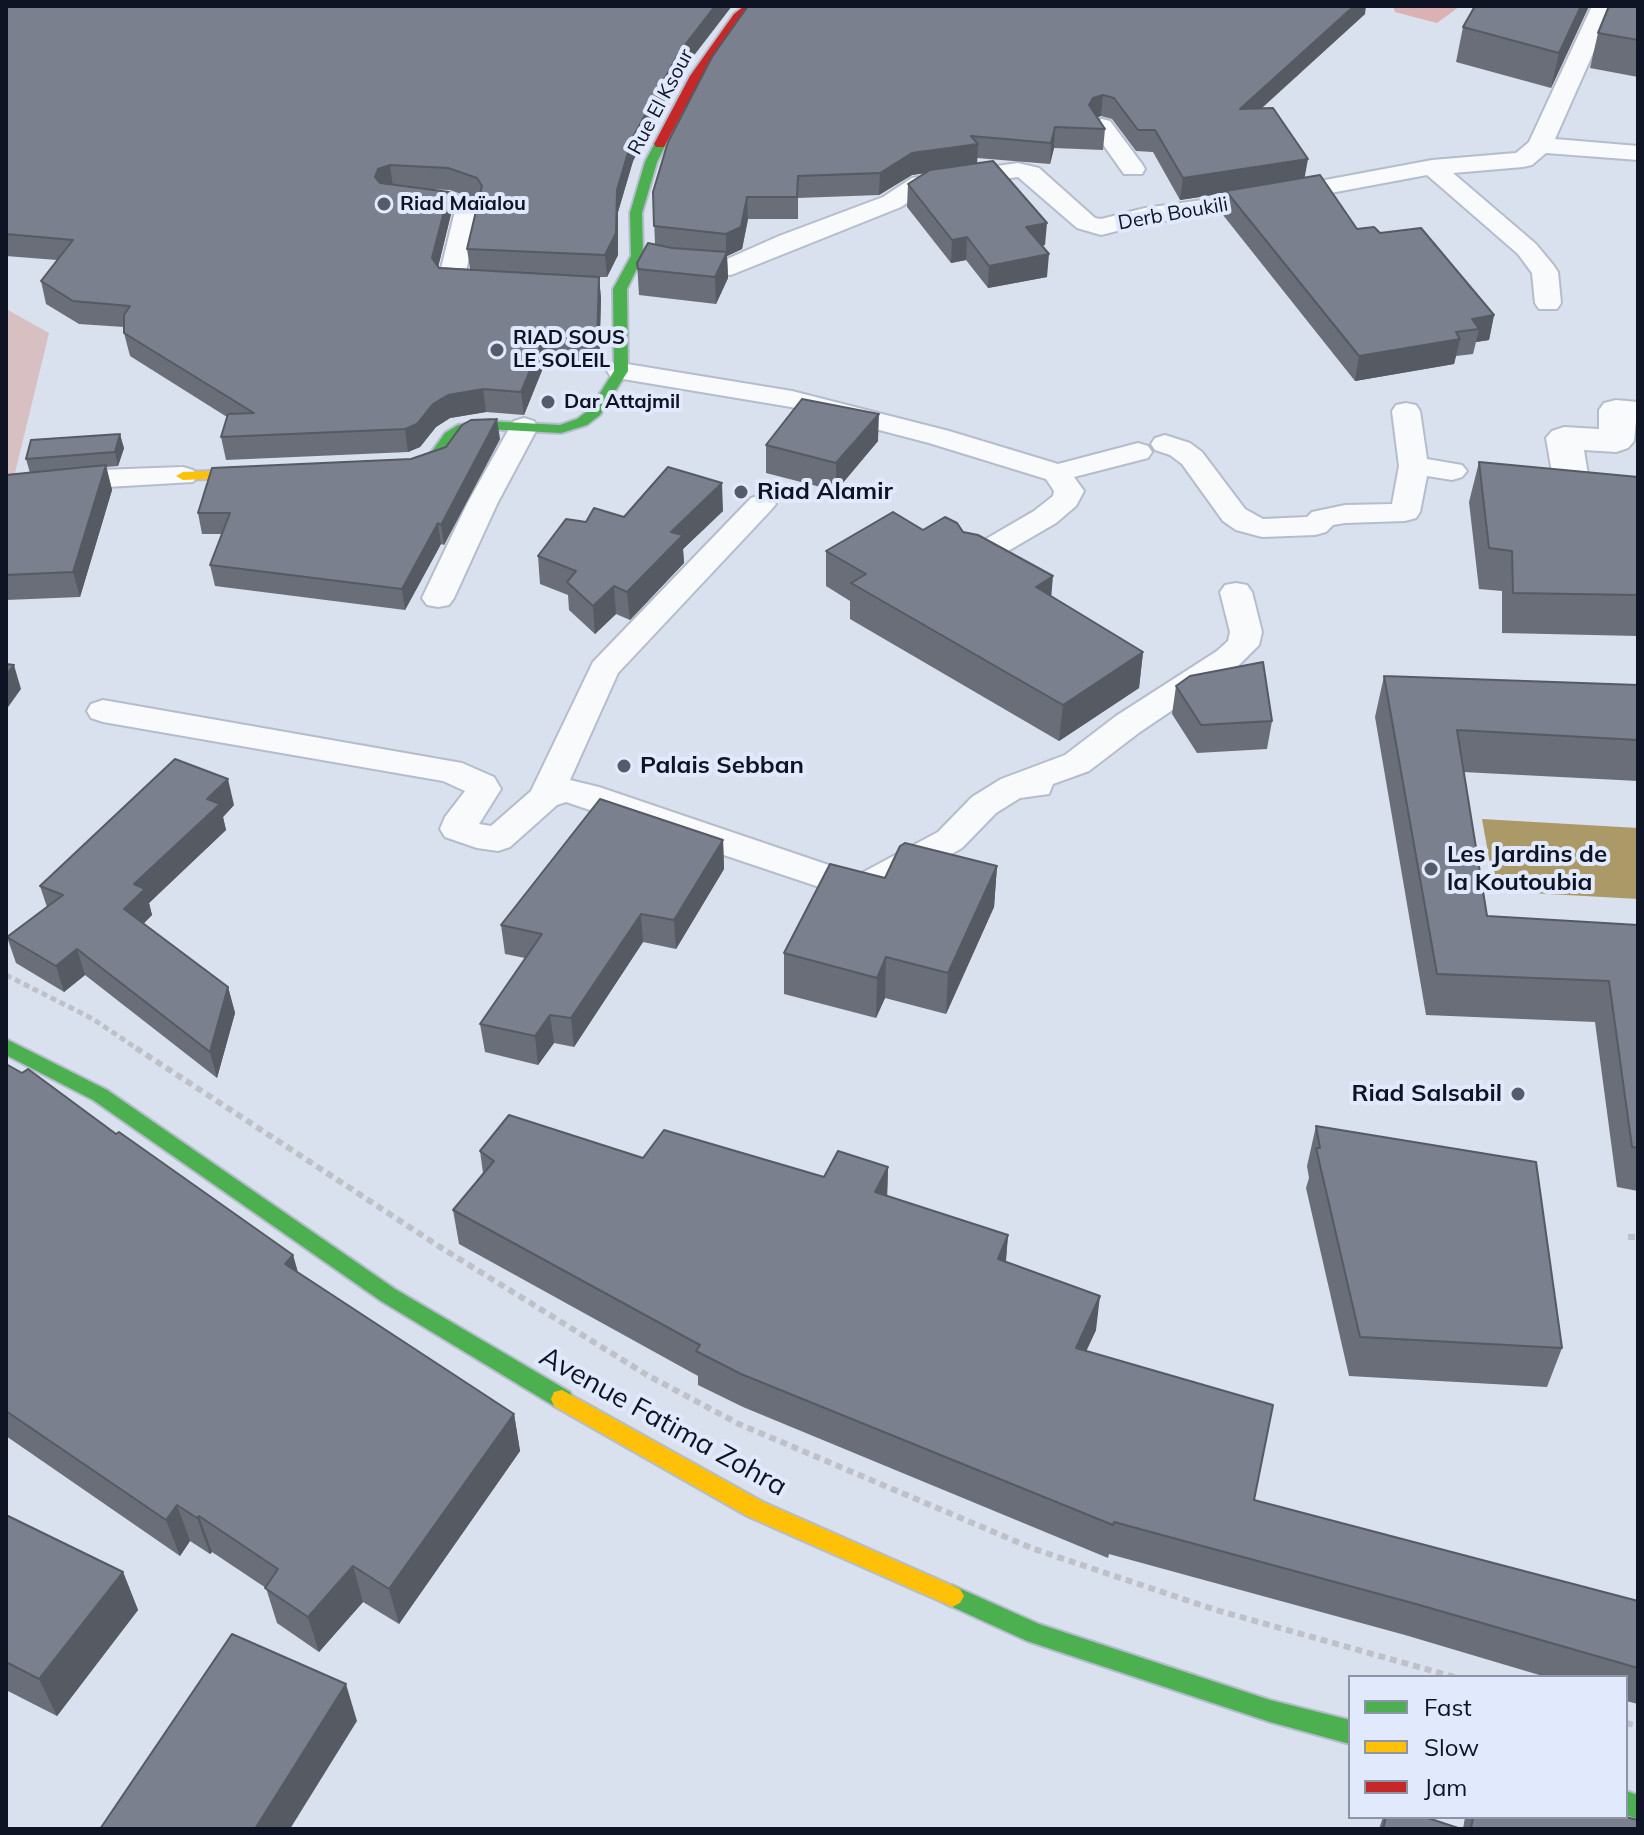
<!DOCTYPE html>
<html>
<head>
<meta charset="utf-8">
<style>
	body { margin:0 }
	#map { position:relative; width:1644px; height:1835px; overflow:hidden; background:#d9e0ee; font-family:Mulish,sans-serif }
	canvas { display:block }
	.frame { position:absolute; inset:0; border:8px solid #0e1424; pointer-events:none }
	.legend { position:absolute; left:1348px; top:1675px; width:280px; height:144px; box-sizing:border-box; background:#e1e9fc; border:2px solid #8d94a6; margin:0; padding:10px 14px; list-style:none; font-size:24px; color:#0e1424 }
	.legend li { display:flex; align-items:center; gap:16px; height:40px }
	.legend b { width:40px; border:2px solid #8d94a6 }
</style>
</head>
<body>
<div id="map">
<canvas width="1644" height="1835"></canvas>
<div class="frame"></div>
<ul class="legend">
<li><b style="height:10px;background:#4caf50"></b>Fast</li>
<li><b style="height:10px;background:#ffc107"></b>Slow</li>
<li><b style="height:10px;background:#c62828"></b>Jam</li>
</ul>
</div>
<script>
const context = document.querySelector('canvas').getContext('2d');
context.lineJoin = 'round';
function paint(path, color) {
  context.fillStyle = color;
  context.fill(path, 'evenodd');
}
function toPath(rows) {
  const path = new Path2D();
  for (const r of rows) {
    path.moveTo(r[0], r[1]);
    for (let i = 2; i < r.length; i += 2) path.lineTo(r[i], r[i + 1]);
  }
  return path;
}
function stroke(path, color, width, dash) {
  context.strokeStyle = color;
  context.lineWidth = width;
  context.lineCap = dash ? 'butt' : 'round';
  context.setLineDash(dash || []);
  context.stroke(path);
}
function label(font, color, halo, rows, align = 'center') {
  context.font = font + ' Mulish,sans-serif';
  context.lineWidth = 8;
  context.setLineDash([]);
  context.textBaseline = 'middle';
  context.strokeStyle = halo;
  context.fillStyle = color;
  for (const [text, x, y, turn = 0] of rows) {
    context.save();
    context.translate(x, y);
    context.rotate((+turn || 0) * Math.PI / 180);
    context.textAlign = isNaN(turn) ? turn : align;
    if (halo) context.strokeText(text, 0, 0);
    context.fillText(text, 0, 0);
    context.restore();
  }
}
paint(toPath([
	[6,309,49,333,14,477,6,478]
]), '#d7bfc2');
paint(toPath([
	[1393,6,1460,6,1437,23,1395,12]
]), '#dbb1b3');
paint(toPath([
	[1482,819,1638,828,1638,899,1495,891]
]), '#ac9968');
const lane = toPath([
	[1592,6,1614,6,1555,139,1638,146,1638,160,1546,153,1532,165,1523,167,1453,173,1536,244,1554,266,1558,272,1561,303,1557,309,1539,309,1535,303,1532,273,1518,254,1427,175,1261,206,1145,224,1101,235,1077,228,1018,177,928,189,901,207,731,275,678,271,669,269,665,263,669,257,678,255,727,259,779,236,883,197,912,178,1018,163,1039,168,1095,218,1101,219,1145,208,1261,192,1432,160,1516,153,1529,142,1592,6],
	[1102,119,1110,121,1142,164,1145,169,1142,174,1124,174,1090,126,1094,121,1102,119],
	[400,190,450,193,477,202,481,207,465,275,495,279,499,285,495,291,486,293,442,287,438,281,455,211,391,202,388,197,391,192,400,190],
	[621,363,792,391,949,431,1058,464,1138,443,1148,446,1152,452,1148,458,1074,477,1084,491,1076,506,1056,523,984,565,973,568,962,565,958,559,962,553,1034,511,1053,496,1054,491,1046,479,929,443,791,407,611,377,607,371,611,365,621,363],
	[1406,403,1416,405,1420,411,1427,459,1462,465,1467,471,1462,477,1452,480,1427,476,1420,512,1416,518,1405,521,1345,523,1333,525,1326,532,1315,535,1262,537,1236,530,1223,521,1182,464,1170,455,1155,450,1151,444,1155,438,1165,435,1190,443,1202,452,1245,509,1263,519,1307,517,1312,512,1345,505,1392,504,1399,466,1392,411,1396,405,1406,403],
	[524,418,534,421,538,427,497,504,454,598,449,605,438,607,427,605,422,598,467,504,510,427,514,421,524,418],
	[183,467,193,470,198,476,193,482,72,489,6,497,6,479,72,471,183,467],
	[761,495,771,498,776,504,771,510,618,673,570,780,599,787,858,875,938,832,972,797,1001,779,1065,755,1116,716,1217,651,1228,641,1230,632,1220,592,1225,585,1236,583,1247,585,1252,592,1262,632,1259,645,1239,665,1140,732,1089,771,1053,784,1049,794,1020,798,996,813,962,848,874,898,861,901,566,802,557,805,510,847,498,851,477,848,445,837,440,829,445,817,465,791,443,781,103,722,91,718,87,711,91,704,103,700,462,763,494,777,501,789,479,824,491,826,531,791,593,662,751,498,761,495]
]);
const street = toPath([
	[1616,400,1638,402,1634,441,1628,448,1616,452,1584,450,1588,475,1638,481,1638,503,1559,492,1554,484,1546,438,1552,431,1564,427,1599,429,1599,410,1604,403,1616,400]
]);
const fast = toPath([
	[656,141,666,144,657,162,642,213,643,256,627,289,628,371,600,415,587,425,561,433,486,429,467,432,455,439,440,460,414,469,380,471,380,465,412,461,430,454,445,433,458,425,486,421,560,425,577,419,590,409,614,371,613,289,631,256,630,213,645,162,656,141],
	[6,1039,107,1090,395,1289,570,1392,573,1399,570,1406,562,1408,554,1406,381,1301,93,1100,6,1055,6,1039],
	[952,1585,1039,1624,1270,1700,1350,1720,1350,1744,1270,1722,1027,1641,944,1603,940,1596,944,1589,952,1585],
	[1626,1791,1638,1795,1638,1819,1626,1815,1626,1791]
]);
const slow = toPath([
	[268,469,275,473,273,476,183,480,176,476,183,472,268,469],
	[562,1390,763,1502,960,1589,964,1596,960,1603,952,1607,944,1603,747,1516,554,1406,551,1399,554,1392,562,1390]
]);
const jam = toPath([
	[744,6,757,6,742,18,702,76,664,147,656,147,654,144,690,76,734,14,744,6]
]);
stroke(lane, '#b5bccb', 4);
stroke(street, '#b5bccb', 4);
stroke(fast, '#b5bccb', 4);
stroke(slow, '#b5bccb', 4);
stroke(jam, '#b5bccb', 4);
stroke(toPath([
	[6,975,93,1019,139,1050]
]), '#bfc1c8', 5, [6, 4]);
stroke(toPath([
	[136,1048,440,1247,647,1375,739,1424,1034,1549,1216,1610,1454,1677],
	[1628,1237,1638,1237],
	[1626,1723,1638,1726]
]), '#bfc1c8', 6, [7, 5]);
paint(lane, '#f9fafc');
paint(street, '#f9fafc');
paint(fast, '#4caf50');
paint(slow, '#ffc107');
paint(jam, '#c62828');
paint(toPath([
	[6,6,679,75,633,161,618,212,618,255,607,277,599,277,601,299,599,365,547,358,524,415,486,412,450,418,436,427,420,447,408,452,226,460,221,437,227,417,130,356,124,333,124,327,79,324,46,304,41,281,57,260,6,256],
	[424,189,450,190,478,200,467,249,470,269,438,267,451,214],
	[1475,6,1589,6,1551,88,1456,62,1463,27],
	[1638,6,1638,77,1590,68,1598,33],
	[1365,14,1261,109,1305,177,1357,229,1380,233,1494,315,1489,340,1476,342,1473,354,1456,356,1454,364,1355,381,1223,215,1226,193,1180,200,1153,152,1136,151,1112,119,1101,116,1097,117,1105,129,1103,150,1054,148,1050,164,977,158,977,164,1045,245,1042,246,1047,277,988,288,966,260,951,263,907,207,908,184,925,173,912,175,879,195,798,198,798,219,748,219,742,249,727,256,728,278,716,304,639,295,637,263,655,244,653,192],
	[500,439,444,545,441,544,405,610,215,586,210,565,222,534,202,534,198,513,411,459],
	[878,441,836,491,766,473,766,445],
	[124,448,118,466,106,467,112,490,80,597,6,600,6,474,6,475,30,473,26,459],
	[1479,462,1638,477,1638,636,1502,633,1502,591,1479,589,1469,502],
	[723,511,683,549,684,563,630,620,616,614,595,634,569,610,568,595,540,584,538,556,586,522,624,517],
	[923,530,963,532,1051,596,1143,652,1139,688,1059,741,850,619,850,601,826,586,826,551],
	[1384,676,1638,685,1638,781,1463,772,1487,916,1638,925,1638,1191,1617,1187,1595,1022,1426,1015,1375,717],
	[1176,686,1272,721,1267,749,1197,753,1172,714],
	[234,805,223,817,226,830,149,903,152,915,143,924,228,987,235,1013,217,1078,85,975,64,992,16,963,7,937,47,907,40,886],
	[723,840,724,869,676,949,643,942,574,1047,554,1043,538,1065,485,1052,480,1024,525,958,505,954,501,925],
	[997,866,994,907,946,1014,885,998,876,1018,784,994,784,953,885,878],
	[6,1064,116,1134,293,1255,298,1272,514,1414,520,1451,399,1624,363,1602,319,1652,277,1623,266,1588,212,1552,210,1554,190,1541,180,1556,6,1436],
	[1316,1126,1562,1348,1547,1387,1349,1376,1306,1188,1309,1178,1307,1166],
	[480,1151,643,1158,824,1177,888,1167,887,1196,1008,1235,1006,1261,1096,1330,1086,1351,1254,1500,1638,1601,1638,1704,1626,1701,1626,1677,1546,1677,1405,1635,1109,1554,1108,1558,743,1407,698,1385,698,1376,459,1244,453,1210,483,1173],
	[6,1515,123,1572,138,1610,57,1716,6,1690],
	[1383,1817,1425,1817,1461,1829,1379,1829],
	[1465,1817,1625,1817,1638,1829,1463,1829]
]), '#696e79');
paint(toPath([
	[715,6,732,6,679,75,633,161,618,212,618,255,607,277,605,255,617,190,632,139,678,54],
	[1354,6,1366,6,1365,14,1237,130,1240,109],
	[1581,6,1589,6,1551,88,1559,53],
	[1103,95,1101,116,1092,119,1089,105,1093,98],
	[1055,127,1054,148,1050,164,1051,143],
	[978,144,977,166,912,175,879,195,880,173,912,153],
	[1308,159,1304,181,1226,191,1226,193,1180,200,1183,178],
	[390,165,393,187,381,190,375,177,378,169],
	[449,192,451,214,435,280,432,258],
	[747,197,748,219,742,249,727,256,728,278,716,304,715,277,726,253,726,234],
	[1047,223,1045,245,1024,249,1026,227],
	[967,237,966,260,951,263,952,240],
	[1049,254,1047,277,988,288,989,266],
	[599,277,601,299,599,365,597,342],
	[1494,315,1489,340,1476,342,1479,329,1472,319],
	[545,335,547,358,524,415,521,392],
	[1460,339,1454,364,1355,381,1359,356],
	[483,389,486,412,450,418,436,427,420,447,408,452,405,429,433,404,448,395],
	[879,414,878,441,836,491,836,463],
	[497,419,500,439,444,545,441,525],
	[120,434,124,448,118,466,115,452],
	[106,465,112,490,80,597,73,572],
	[722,483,723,511,683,549,684,563,630,620,627,592,671,532],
	[438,523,441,544,405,610,402,589],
	[1053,576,1050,611,1036,587],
	[614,586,616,614,595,634,593,606],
	[1143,652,1139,688,1059,741,1063,705],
	[14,665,21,689,6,710,6,675],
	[228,779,234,805,223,817,226,830,149,903,152,915,132,935,124,909,134,884,207,799],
	[723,840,724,869,676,949,674,920],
	[997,866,994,907,946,1014,948,973],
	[641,914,643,942,574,1047,571,1018],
	[77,949,85,975,64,992,56,966],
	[886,957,885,998,876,1018,877,978],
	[228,987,235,1013,217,1078,210,1052],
	[550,1015,554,1043,538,1065,535,1036],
	[888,1167,887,1201,875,1192],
	[1008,1235,1005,1269,998,1259],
	[293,1255,303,1293,285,1264],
	[1100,1296,1096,1330,1072,1382,1076,1348],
	[514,1414,520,1451,399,1624,389,1589],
	[177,1505,190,1541,180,1556,166,1520],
	[199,1516,212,1552,210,1554,197,1518],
	[353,1566,363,1602,319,1652,308,1617],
	[123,1572,138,1610,57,1716,39,1679],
	[346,1684,357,1721,290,1829,255,1829]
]), '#555a63');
const building = toPath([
	[6,6,715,6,678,54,632,139,617,190,616,233,605,255,467,249,482,186,477,178,448,168,390,165,378,169,375,177,380,183,449,192,432,258,439,268,599,277,597,342,545,335,521,392,483,389,448,395,433,404,417,424,405,429,221,437,228,414,254,413,124,333,124,315,130,306,73,301,41,281,73,240,6,234,6,6],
	[748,6,1354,6,1240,109,1273,108,1308,159,1183,178,1155,130,1138,130,1114,98,1103,95,1093,98,1089,105,1105,129,1055,127,1051,143,971,136,978,144,912,153,880,173,798,176,797,197,747,197,741,227,726,234,654,226,653,192,668,142,712,57,748,6],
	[1475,6,1581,6,1559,53,1463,27,1475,6],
	[1609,6,1638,6,1638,40,1598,33,1609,6],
	[993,161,1047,223,1026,227,1049,254,989,266,967,237,952,240,908,184,930,170,993,161],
	[1320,175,1357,229,1374,227,1380,233,1421,228,1494,315,1472,319,1479,329,1456,332,1460,339,1359,356,1226,191,1320,175],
	[648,243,672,248,727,252,715,277,638,269,637,263,648,243],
	[802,399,879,414,836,463,766,445,802,399],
	[497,419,441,525,438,523,402,589,210,565,230,513,198,513,212,468,411,459,446,447,462,425,471,420,497,419],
	[120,434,115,452,26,459,31,440,120,434],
	[1479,462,1638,477,1638,595,1513,593,1512,551,1489,548,1479,462],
	[106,465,73,572,6,575,6,475,106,465],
	[668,467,722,483,671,532,683,535,627,592,614,586,593,606,567,582,576,571,538,556,566,519,586,522,594,508,624,517,668,467],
	[893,512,923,530,945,517,957,523,963,532,978,535,1053,576,1036,587,1143,652,1063,705,851,583,866,574,826,551,893,512],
	[1263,662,1272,721,1201,725,1176,686,1190,676,1263,662],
	[6,664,14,665,6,675,6,664],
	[1384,676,1638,685,1638,740,1457,730,1487,916,1638,925,1638,1148,1632,1147,1609,981,1437,974,1384,676],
	[175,759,228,779,207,799,220,804,134,884,145,889,124,909,228,987,210,1052,77,949,56,966,7,937,63,895,40,886,175,759],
	[600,799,723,840,674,920,641,914,571,1018,550,1015,535,1036,480,1024,542,934,501,925,600,799],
	[905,843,997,866,948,973,886,957,877,978,784,953,830,864,885,878,900,846,905,843],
	[6,1064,22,1073,28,1069,116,1134,119,1132,293,1255,285,1264,514,1414,389,1589,353,1566,308,1617,265,1588,278,1569,199,1516,197,1518,177,1505,166,1520,6,1411,6,1064],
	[509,1115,643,1158,664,1130,824,1177,838,1151,888,1167,875,1192,1008,1235,998,1259,1100,1296,1076,1348,1273,1405,1254,1500,1638,1601,1638,1668,1416,1604,1114,1522,1113,1525,741,1374,696,1351,700,1345,453,1210,494,1161,480,1151,509,1115],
	[1316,1126,1536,1162,1562,1348,1360,1337,1316,1148,1320,1148,1316,1126],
	[6,1515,123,1572,39,1679,6,1662,6,1515],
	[232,1634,346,1684,255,1829,100,1829,232,1634],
	[1386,1817,1425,1817,1461,1829,1383,1829,1386,1817],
	[1473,1817,1625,1817,1638,1820,1638,1829,1471,1829,1473,1817]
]);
paint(building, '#7a808d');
stroke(building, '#555a63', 2);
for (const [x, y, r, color] of [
	[384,204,8,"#555b6b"],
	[497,350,8,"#555b6b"],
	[548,402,8,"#555b6b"],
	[741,492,8,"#555b6b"],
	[624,766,8,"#555b6b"],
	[1431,869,8,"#555b6b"],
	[1518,1094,8,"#555b6b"]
]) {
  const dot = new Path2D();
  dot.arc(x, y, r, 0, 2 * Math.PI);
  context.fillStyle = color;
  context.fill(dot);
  stroke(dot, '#e1e9fc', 3);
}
label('20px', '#0e1424', '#e1e9fc', [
	["Rue El Ksour",661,102,-62],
	["Derb Boukili",1173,214,-10]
]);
label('bold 20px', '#0e1424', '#e1e9fc', [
	["Riad Maïalou",400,204],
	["RIAD SOUS",513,338],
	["LE SOLEIL",513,361],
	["Dar Attajmil",564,402]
], 'left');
label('bold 24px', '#0e1424', '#e1e9fc', [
	["Riad Alamir",757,492],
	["Palais Sebban",640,766],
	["Les Jardins de",1447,855],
	["la Koutoubia",1447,883],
	["Riad Salsabil",1502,1094,"right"]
], 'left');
label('28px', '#0e1424', '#e1e9fc', [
	["Avenue Fatima Zohra",663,1422,29]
]);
</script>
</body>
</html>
